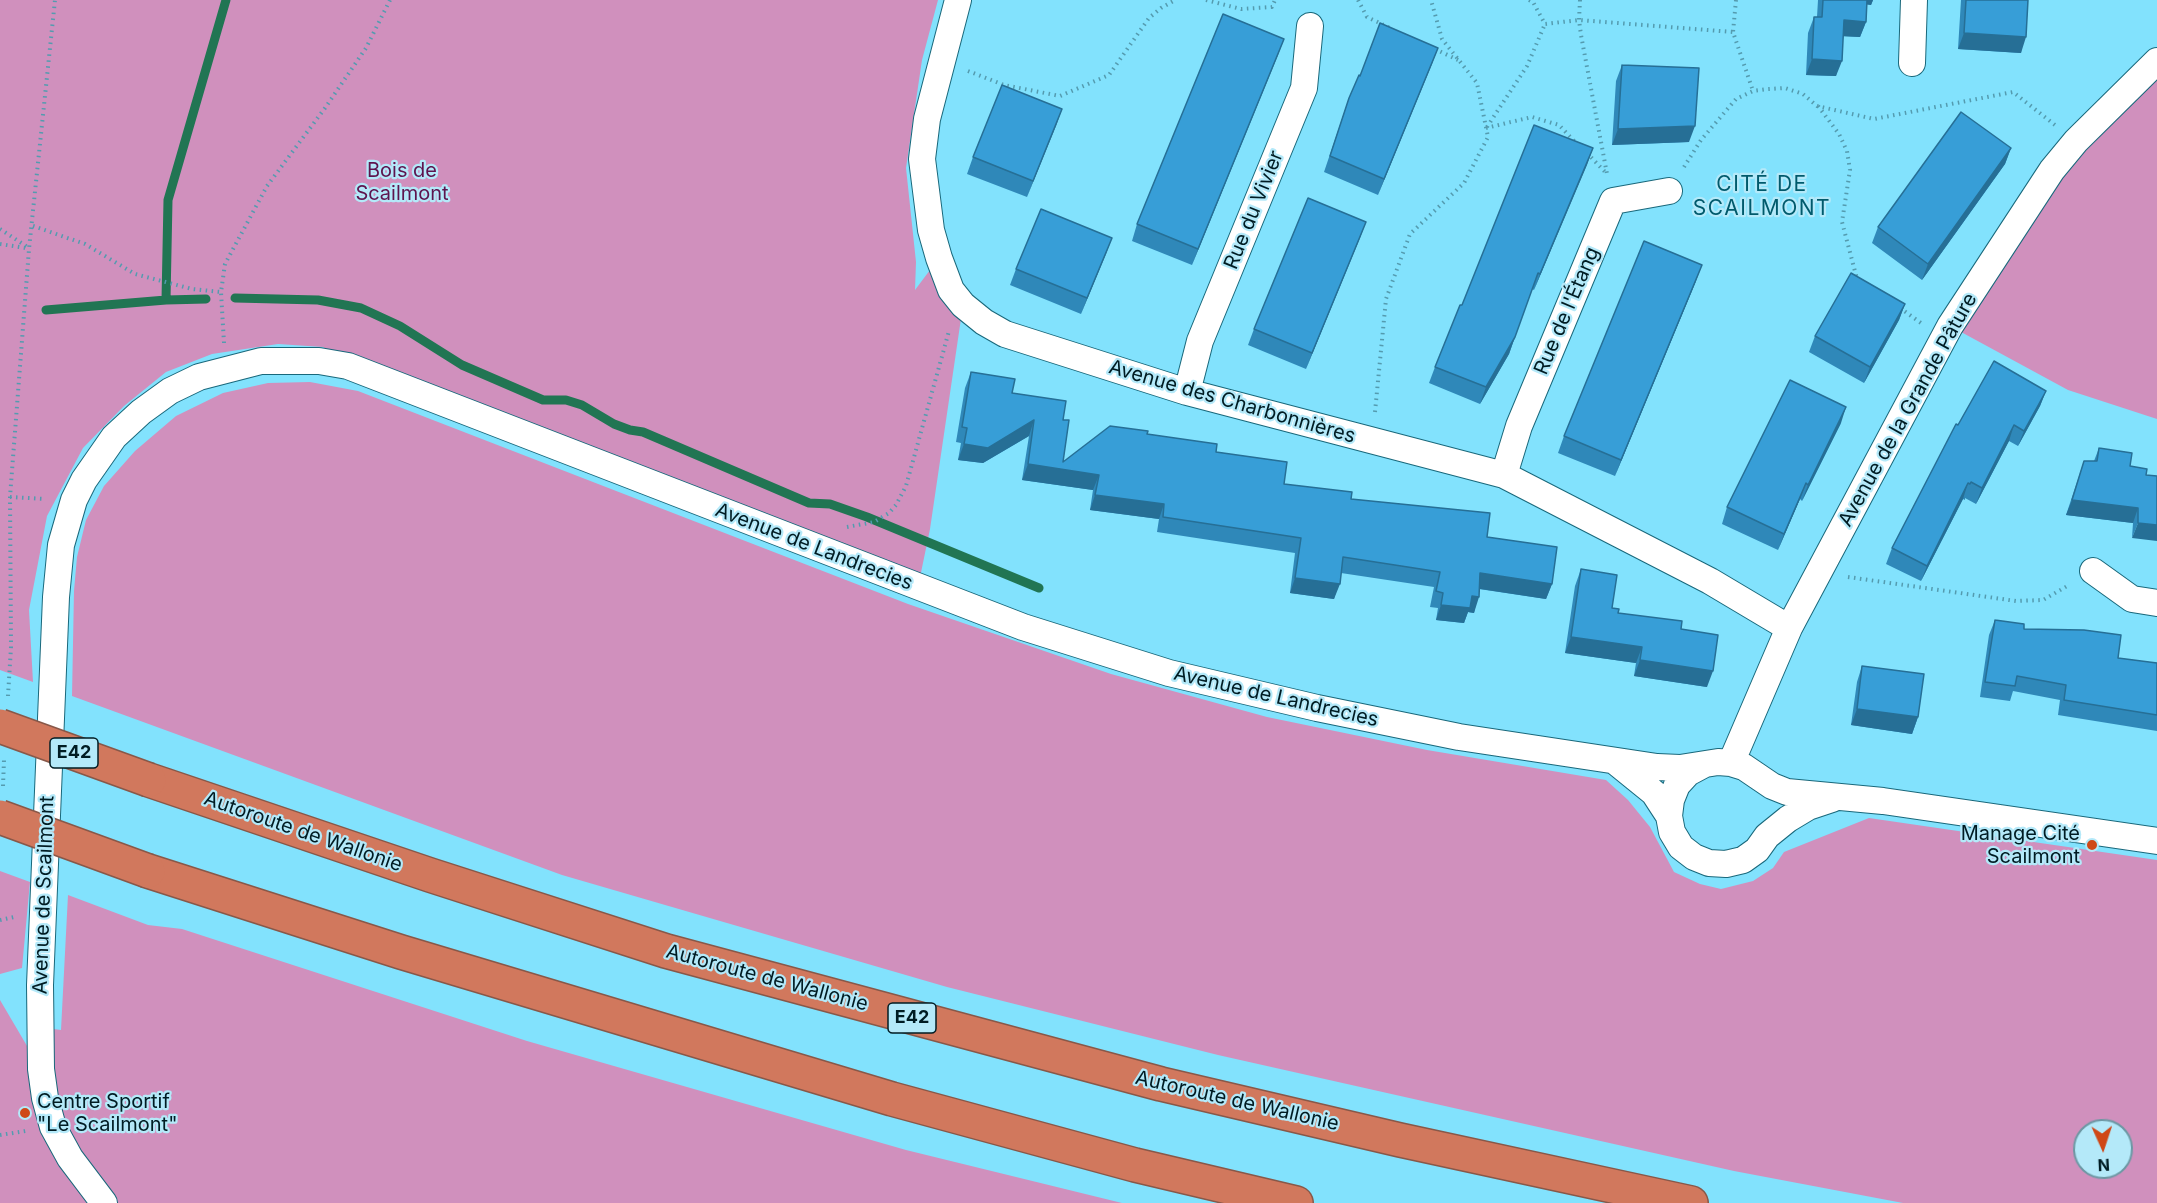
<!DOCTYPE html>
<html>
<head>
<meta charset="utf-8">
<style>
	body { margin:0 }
	#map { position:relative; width:2157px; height:1203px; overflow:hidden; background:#82e2fd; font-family:Inter,sans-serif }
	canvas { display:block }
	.north { position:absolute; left:2073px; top:1119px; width:60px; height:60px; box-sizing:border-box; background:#b4e9f9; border:2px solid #6c97a3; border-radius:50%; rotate:177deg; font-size:16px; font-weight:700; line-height:24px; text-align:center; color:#001c23 }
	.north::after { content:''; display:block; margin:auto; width:21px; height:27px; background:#cf4817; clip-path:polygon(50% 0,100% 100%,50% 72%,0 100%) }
</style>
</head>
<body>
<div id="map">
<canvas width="2157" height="1203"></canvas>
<div class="north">N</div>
</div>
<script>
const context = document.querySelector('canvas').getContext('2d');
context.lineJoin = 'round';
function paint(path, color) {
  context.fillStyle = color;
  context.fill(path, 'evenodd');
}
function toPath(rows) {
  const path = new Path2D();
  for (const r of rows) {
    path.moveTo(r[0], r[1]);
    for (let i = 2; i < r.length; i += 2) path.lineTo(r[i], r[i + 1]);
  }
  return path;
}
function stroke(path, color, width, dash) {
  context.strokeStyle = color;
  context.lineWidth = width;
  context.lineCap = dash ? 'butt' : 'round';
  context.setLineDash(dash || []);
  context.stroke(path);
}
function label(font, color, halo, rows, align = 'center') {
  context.font = font + ' Inter,sans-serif';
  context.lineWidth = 4.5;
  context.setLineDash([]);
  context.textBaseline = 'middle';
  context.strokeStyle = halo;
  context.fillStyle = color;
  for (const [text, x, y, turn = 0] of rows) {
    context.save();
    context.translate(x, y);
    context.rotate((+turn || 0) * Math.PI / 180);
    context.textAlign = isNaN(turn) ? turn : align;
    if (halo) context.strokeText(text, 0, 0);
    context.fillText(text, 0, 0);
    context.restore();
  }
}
paint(toPath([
	[0,0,938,0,922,60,906,168,916,262,915,290,939,258,963,305,930,529,918,587,348,366,323,347,278,344,212,354,166,372,124,406,83,448,47,516,29,610,33,682,0,670],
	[2157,61,2157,419,2068,390,1950,326,2027,207],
	[310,382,358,391,908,604,1111,674,1267,717,1427,750,1606,780,1628,800,1650,827,1674,872,1700,884,1721,889,1753,881,1773,868,1784,852,1869,818,2157,860,2157,1203,1903,1203,1734,1171,1218,1055,947,987,562,875,72,696,74,591,77,557,86,520,104,486,135,451,176,416,223,393,268,383],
	[2085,1131,2121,1131,2121,1167,2085,1167],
	[0,871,30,882,22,968,0,974],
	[68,895,148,925,182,929,527,1041,906,1150,1122,1203,0,1203,0,1000,40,1068,39,1027,61,1030]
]), '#d090bd');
stroke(toPath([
	[235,298,318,300,361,308,400,326,462,365,543,400,566,400,582,405,614,424,630,430,643,432,809,503,830,504,867,517,1039,588],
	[166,300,206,299],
	[46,310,166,300,168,200,226,0]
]), '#217553', 9);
const minor = toPath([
	[958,0,927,119,922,159,931,230,939,258,951,290,963,305,984,322,1005,334,1187,392,1504,475,1710,581,1789,628],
	[1912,63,1914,0],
	[1187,392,1200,341,1304,88,1310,26],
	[1504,475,1519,426,1613,201,1669,191],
	[2093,571,2132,599,2157,603],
	[1617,763,1654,793,1669,816],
	[1731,763,1789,628,1950,326,2052,170,2076,141,2157,61],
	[1703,765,1688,773,1677,785,1671,800,1669,816,1672,832,1681,847,1694,857,1709,863,1726,864,1743,860,1757,850,1767,836,1788,819,1808,807,1832,799],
	[104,1203,70,1158,53,1127,45,1098,41,1069,40,985,56,597,61,545,74,500,84,480,114,437,141,412,170,391,199,377,261,361,319,361,348,366,1023,627,1169,673,1317,708,1459,737,1657,767,1680,768,1718,762,1731,763,1744,767,1772,786,1787,792,1883,801,2157,841]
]);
const motorway = toPath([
	[149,780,430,875,666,951,1161,1084,1400,1140,1691,1203],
	[148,871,401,952,892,1099,1135,1165,1296,1203]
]);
stroke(minor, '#19687b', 28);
stroke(motorway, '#885849', 36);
stroke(toPath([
	[1206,0,1241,9,1272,7,1275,0],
	[1358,0,1367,17,1390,28],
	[1529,0,1533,2,1545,24,1579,20,1733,32],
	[1580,0,1579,20,1581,35,1607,174],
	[1736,0,1733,32,1753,91],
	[1435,49,1458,60],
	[968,71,1004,85,1060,96,1109,75,1149,18,1161,8,1175,0],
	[1818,106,1839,134,1847,151,1850,170,1842,222,1857,279],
	[1487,127,1527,66,1545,24],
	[1486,128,1532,117,1559,125,1577,144],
	[1587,153,1607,174],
	[1684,167,1701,140,1736,99,1753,91,1768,89,1785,88,1803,94,1817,106,1874,119,2013,92,2055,125],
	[33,226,85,244,135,274,192,289,221,292],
	[0,229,29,248],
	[0,244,26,248],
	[1900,308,1921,323],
	[224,343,221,292,225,264,267,186,325,108,366,48,390,0],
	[1375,412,1386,299,1410,234,1464,183,1488,137,1477,83,1442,39,1431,0],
	[10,497,45,499],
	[847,527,874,522,889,513,896,505,906,486,949,331],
	[1848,577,2016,601,2043,600,2069,585],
	[8,696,11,647,10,497,29,249,55,0],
	[3,786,4,760],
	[0,920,14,917],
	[0,1135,26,1131]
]), '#549baf', 4, [1.5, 4.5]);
stroke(minor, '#fff', 26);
stroke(motorway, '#d1785d', 33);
const motorwayBridge = toPath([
	[0,726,149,780],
	[0,817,148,871]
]);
stroke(motorwayBridge, '#885849', 36, []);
stroke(motorwayBridge, '#d1785d', 33);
paint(toPath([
	[1818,0,1873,0,1871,5,1867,4,1866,22,1860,37,1843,36,1836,76,1806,75,1808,33,1814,17,1817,17],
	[1961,0,2028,0,2021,53,1958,49],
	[1284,39,1192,265,1132,241,1137,224],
	[1438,48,1378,195,1324,172,1349,98,1360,76],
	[1622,65,1689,142,1612,145,1616,81],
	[1062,109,1027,197,967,174,973,157],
	[1593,148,1534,290,1532,289,1509,354,1480,404,1429,383,1435,367,1462,305],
	[2011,148,2005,164,1922,280,1872,243,1878,227],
	[1366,222,1306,369,1248,345,1254,329],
	[1112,238,1081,314,1010,285,1016,269],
	[1696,281,1615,476,1558,453,1564,436],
	[1905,304,1899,320,1864,383,1809,352,1815,336],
	[971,372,1063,420,1063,462,1147,434,1216,452,1284,484,1351,499,1487,537,1552,584,1546,599,1479,589,1474,613,1468,612,1464,623,1436,620,1438,608,1430,607,1434,587,1341,573,1334,599,1290,593,1295,553,1157,532,1159,519,1090,510,1093,490,1022,480,1029,436,983,463,958,460,961,443,956,442,965,388],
	[2046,391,2040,406,2018,446,2009,441,1976,504,1965,498,1965,500,1963,499,1921,581,1886,564,1892,548,1958,425],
	[1841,423,1802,501,1800,499,1778,550,1722,524,1727,507],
	[2099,448,2146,475,2157,476,2132,538,2133,523,2066,515,2084,461,2094,461],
	[1581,569,1612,608,1618,613,1681,629,1707,687,1634,676,1636,663,1565,653,1575,586],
	[1995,620,2118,658,2157,663,2157,731,2058,715,2060,700,2013,691,2010,701,1980,697,1989,635],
	[1862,666,1918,717,1912,734,1851,725,1857,682]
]), '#2f88b9');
paint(toPath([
	[1863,0,1873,0,1871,5,1862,4],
	[1844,20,1866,22,1860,37,1838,36],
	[1964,33,2026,37,2021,53,1958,49],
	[1284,39,1278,55,1192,265,1198,249],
	[1438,48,1432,64,1378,195,1384,179],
	[1812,59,1842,61,1836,76,1806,75],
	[1062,109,1056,126,1027,197,1033,181],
	[1695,126,1689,142,1612,145,1618,129],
	[1593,148,1587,165,1534,290,1540,274],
	[2011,148,2005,164,1922,280,1928,264],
	[1366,222,1360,238,1306,369,1312,353],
	[1112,238,1106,254,1081,314,1087,298],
	[1702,265,1696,281,1615,476,1621,460],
	[1905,304,1899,320,1864,383,1870,367],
	[1515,337,1509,354,1480,404,1486,387],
	[2046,391,2040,406,2018,446,2024,431],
	[1846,407,1841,423,1802,501,1808,485],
	[1034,420,1029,436,983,463,958,460,964,444],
	[2014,425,2009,441,1976,504,1982,488],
	[1028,464,1099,475,1093,490,1022,480],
	[1806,483,1800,499,1778,550,1784,534],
	[1968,483,1963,499,1921,581,1927,566],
	[1095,495,1164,504,1159,519,1090,510],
	[2072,500,2138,508,2133,523,2066,515],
	[2138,523,2157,525,2157,541,2132,538],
	[1480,573,1552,584,1546,599,1474,588],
	[1295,578,1340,584,1334,599,1290,593],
	[1472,596,1479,597,1474,613,1468,612,1464,623,1436,620,1441,605],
	[1571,637,1642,647,1636,663,1565,653],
	[1640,660,1713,671,1707,687,1634,676],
	[1857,709,1918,717,1912,734,1851,725]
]), '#266f96');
const building = toPath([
	[1823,0,1867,0,1866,22,1844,20,1842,61,1812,59,1814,17,1822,17,1823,0],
	[1966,0,2028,0,2026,37,1964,33,1966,0],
	[1223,14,1284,39,1198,249,1137,224,1223,14],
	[1380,23,1438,48,1384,179,1330,156,1349,98,1359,75,1360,76,1380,23],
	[1622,65,1699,68,1695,126,1618,129,1622,65],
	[1002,85,1062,109,1033,181,973,157,1002,85],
	[1961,112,2011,148,1928,264,1878,227,1961,112],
	[1534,125,1593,148,1540,274,1538,273,1515,337,1486,387,1435,367,1460,305,1462,305,1534,125],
	[1308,198,1366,222,1312,353,1254,329,1308,198],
	[1041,209,1112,238,1087,298,1016,269,1041,209],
	[1644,241,1702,265,1621,460,1564,436,1644,241],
	[1851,273,1905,304,1870,367,1815,336,1851,273],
	[1994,361,2046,391,2024,431,2014,425,1982,488,1971,482,1970,484,1968,483,1927,566,1892,548,1956,424,1958,425,1994,361],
	[971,372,1015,379,1012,393,1066,401,1063,420,1069,420,1063,462,1110,426,1148,431,1147,434,1217,444,1216,452,1287,462,1284,484,1352,492,1351,499,1490,513,1487,537,1557,547,1552,584,1480,573,1479,597,1472,596,1470,608,1441,605,1443,593,1436,591,1440,572,1343,557,1340,584,1295,578,1301,538,1163,517,1164,504,1095,495,1099,475,1028,464,1034,420,988,448,964,444,967,428,962,427,971,372],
	[1790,380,1846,407,1808,485,1806,483,1784,534,1727,507,1790,380],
	[2099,448,2132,453,2130,466,2147,469,2146,475,2157,476,2157,525,2138,523,2138,508,2072,500,2084,461,2097,461,2099,448],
	[1581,569,1617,575,1612,608,1619,609,1618,613,1682,621,1681,629,1718,635,1713,671,1640,660,1642,647,1571,637,1581,569],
	[1995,620,2024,624,2024,629,2084,630,2121,635,2118,658,2157,663,2157,715,2064,700,2066,685,2017,676,2015,686,1985,682,1995,620],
	[1862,666,1924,674,1918,717,1857,709,1862,666]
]);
paint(building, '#379ed7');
stroke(building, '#266f96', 1.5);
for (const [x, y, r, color] of [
	[2092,845,6,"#cf4817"],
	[25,1113,6,"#cf4817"]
]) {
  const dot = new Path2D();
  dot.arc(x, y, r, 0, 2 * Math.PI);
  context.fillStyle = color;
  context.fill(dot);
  stroke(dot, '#b4e9f9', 2);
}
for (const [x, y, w] of [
	[74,753,48],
	[912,1018,48]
]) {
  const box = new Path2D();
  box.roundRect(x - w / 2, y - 15, w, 30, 4.5);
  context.fillStyle = '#b4e9f9';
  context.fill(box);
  stroke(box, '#001c23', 1.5);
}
label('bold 18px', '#001c23', null, [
	["E42",74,753],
	["E42",912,1018]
]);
label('20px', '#5e144e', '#b4e9f9', [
	["Bois de",402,171],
	["Scailmont",402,194]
]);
label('20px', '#001c23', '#b4e9f9', [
	["Rue du Vivier",1254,210,-68],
	["Rue de l'Étang",1567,311,-67],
	["Avenue des Charbonnières",1232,402,16],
	["Avenue de la Grande Pâture",1908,410,-61],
	["Avenue de Landrecies",814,547,21],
	["Avenue de Landrecies",1276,697,13],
	["Autoroute de Wallonie",303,832,19],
	["Avenue de Scailmont",44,895,-88],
	["Autoroute de Wallonie",767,978,15],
	["Autoroute de Wallonie",1237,1101,13]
]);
label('20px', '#001c23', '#b4e9f9', [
	["Manage Cité",2080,834],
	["Scailmont",2080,857],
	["Centre Sportif",37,1102,"left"],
	["\"Le Scailmont\"",37,1125,"left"]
], 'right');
context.letterSpacing = '1.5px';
label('21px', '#005a6c', '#b4e9f9', [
	["CITÉ DE",1762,185],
	["SCAILMONT",1762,209]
]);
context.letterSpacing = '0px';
</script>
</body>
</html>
